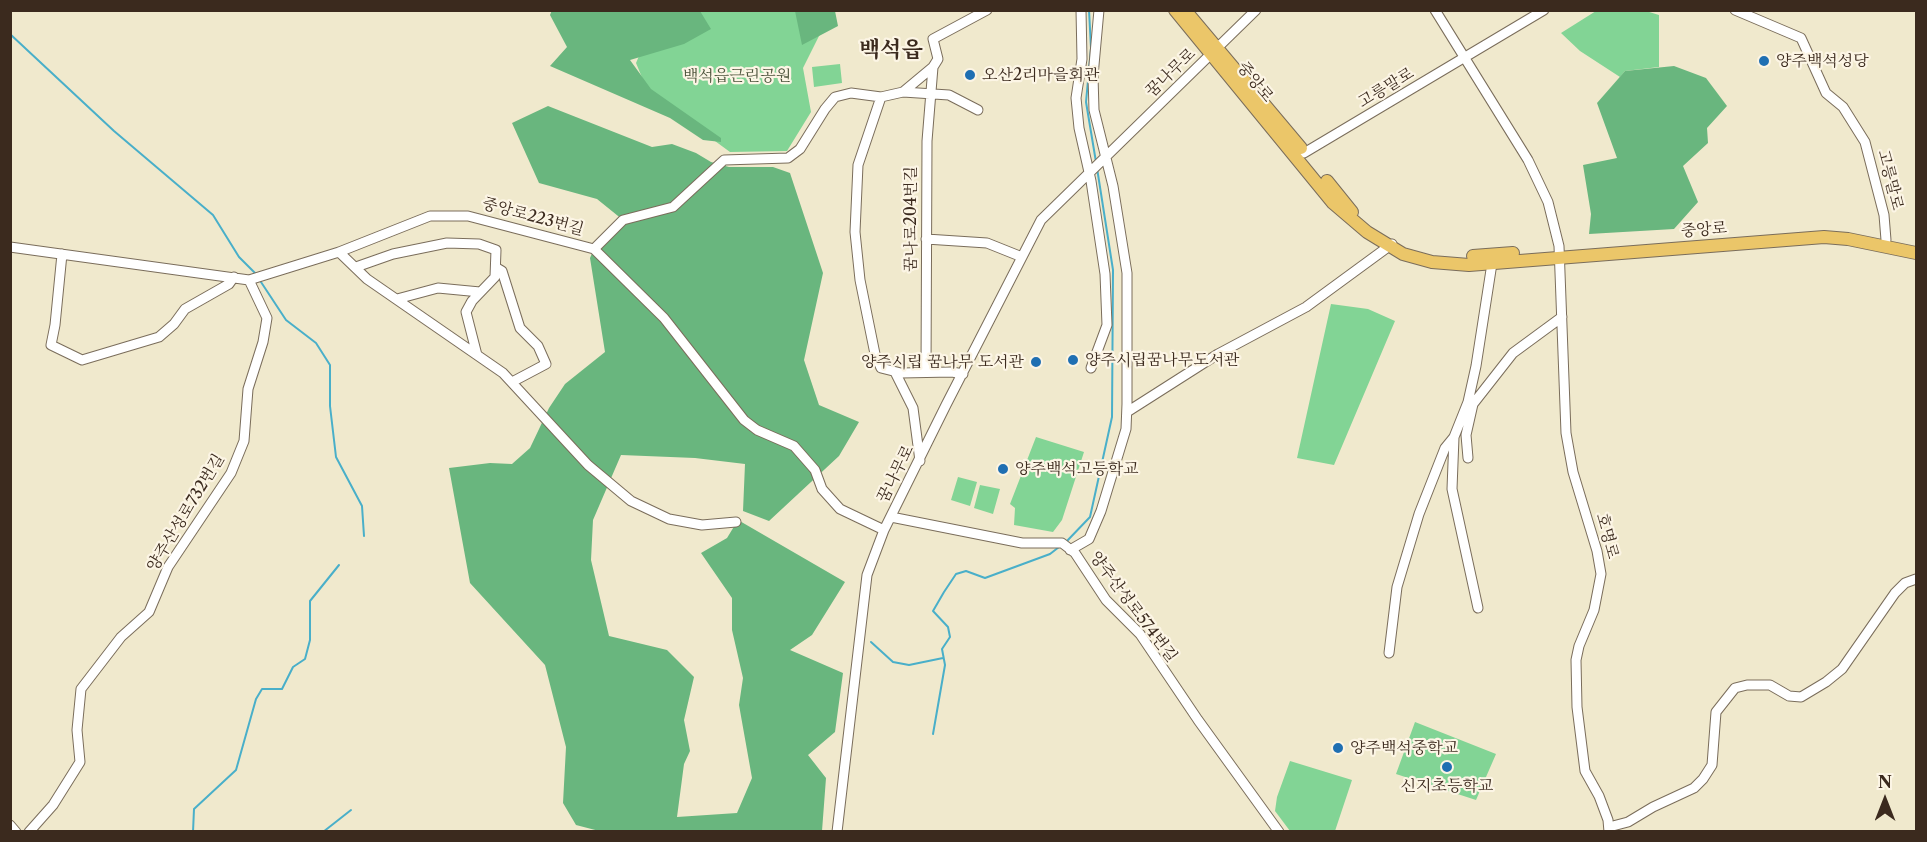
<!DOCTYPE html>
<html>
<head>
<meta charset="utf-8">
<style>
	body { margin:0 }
	#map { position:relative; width:1927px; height:842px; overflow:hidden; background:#f0e9cd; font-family:"Libre Caslon Text",serif }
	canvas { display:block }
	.frame { position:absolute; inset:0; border:12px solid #3b2a1e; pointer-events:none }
	.north { position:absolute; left:1855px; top:770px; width:60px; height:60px; -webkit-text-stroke:4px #fcf5e5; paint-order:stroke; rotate:0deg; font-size:16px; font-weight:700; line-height:24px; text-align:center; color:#3b2a1e }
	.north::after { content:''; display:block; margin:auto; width:21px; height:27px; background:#3b2a1e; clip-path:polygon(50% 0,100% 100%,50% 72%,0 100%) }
</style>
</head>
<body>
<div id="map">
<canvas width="1927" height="842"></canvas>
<div class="frame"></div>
<div class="north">N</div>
</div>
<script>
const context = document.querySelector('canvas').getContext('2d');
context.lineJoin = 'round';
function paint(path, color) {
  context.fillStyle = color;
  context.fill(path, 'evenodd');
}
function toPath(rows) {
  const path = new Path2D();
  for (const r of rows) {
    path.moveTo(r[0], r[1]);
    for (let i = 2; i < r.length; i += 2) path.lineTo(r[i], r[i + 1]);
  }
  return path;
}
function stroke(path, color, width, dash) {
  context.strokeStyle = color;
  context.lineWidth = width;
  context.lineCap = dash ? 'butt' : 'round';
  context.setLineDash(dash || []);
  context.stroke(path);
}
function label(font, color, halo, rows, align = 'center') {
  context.font = font + ' "Libre Caslon Text","Noto Serif KR",serif';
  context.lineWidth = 4.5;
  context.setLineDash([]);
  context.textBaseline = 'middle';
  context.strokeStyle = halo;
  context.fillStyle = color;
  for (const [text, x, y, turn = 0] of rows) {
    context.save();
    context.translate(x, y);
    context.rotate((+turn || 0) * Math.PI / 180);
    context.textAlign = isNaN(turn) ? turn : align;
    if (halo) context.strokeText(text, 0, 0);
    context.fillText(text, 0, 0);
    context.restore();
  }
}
paint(toPath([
	[651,11,825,11,825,24,803,68,811,112,787,151,730,152,648,92,636,63,645,42],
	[1596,11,1646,11,1659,15,1659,67,1625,71,1620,77,1580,51,1561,33],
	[840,64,842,83,814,87,812,67],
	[1331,304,1368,309,1395,321,1334,465,1297,458],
	[1036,437,1084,452,1062,520,1053,532,1014,525,1015,508,1010,504],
	[958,477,977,482,970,506,951,500],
	[980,485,1000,489,993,514,974,508],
	[1415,722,1496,754,1476,800,1396,774],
	[1290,761,1352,780,1335,831,1290,831,1275,811,1277,797]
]), '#82d495');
paint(toPath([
	[552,10,700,11,711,29,684,44,630,60,651,89,721,138,721,142,703,140,670,118,550,66,567,47,550,15],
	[795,11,835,11,838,26,802,45],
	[1674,66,1706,78,1727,106,1707,128,1708,143,1683,166,1698,202,1674,229,1589,234,1591,214,1583,165,1617,158,1597,103,1625,71],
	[548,106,652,147,672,144,696,153,711,162,729,167,773,167,790,173,823,273,804,360,819,405,859,422,839,456,769,521,743,511,745,464,695,458,621,455,593,520,591,560,609,636,667,650,694,677,684,720,690,751,684,764,677,817,737,813,752,778,739,705,743,678,732,630,732,598,701,553,727,538,738,520,845,582,812,635,790,650,843,673,835,732,808,755,826,778,822,831,603,832,576,825,563,803,566,747,545,665,470,583,449,468,490,463,512,464,530,448,549,408,565,384,605,352,590,258,594,249,623,220,597,199,539,183,512,123]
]), '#69b67e');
stroke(toPath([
	[1089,10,1091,48,1086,102,1096,162],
	[10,34,114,131,213,215,239,257,256,274],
	[259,279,286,320,316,343,330,365,330,406,336,457,362,506,364,536],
	[1066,542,1090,517,1112,417,1113,270,1097,168],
	[871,642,893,662,909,665,943,658],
	[933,734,945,665,942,649,950,637,948,627,933,611,944,592,956,574,966,571,985,578,1050,554,1059,547],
	[193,832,194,809,236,770,256,699,262,689,282,689,293,667,305,659,310,640,310,601,339,565],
	[323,832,351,810]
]), '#49afc9', 2);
const minor = toPath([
	[1081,10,1082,59,1076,98,1079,128,1091,181,1105,274,1107,325,1091,368],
	[1435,10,1528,160,1548,202,1559,246,1566,433,1573,472,1597,551,1601,574,1594,610,1579,646,1576,660,1577,707,1585,771,1599,796,1608,820,1609,832],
	[1735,10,1801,38,1826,93,1843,107,1865,142,1884,215,1886,240],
	[903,92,949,95,978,110],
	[881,97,858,165,855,232,860,280,875,354,881,368,901,373,952,372,963,374],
	[1304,153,1544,10],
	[926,239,987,243,1022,257],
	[10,247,249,280,339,252,430,216,468,216,594,249,623,220,673,207,724,160,788,158,800,149,825,109,835,97,851,93,881,97,903,92,933,67,938,59,933,39,987,10],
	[594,249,664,318,744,420,757,430,794,446,815,470,822,489,840,509,884,530],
	[339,252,367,279,503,373,588,465,631,501,669,519,702,525,736,522],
	[62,254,55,325,51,345,82,360,159,337,174,324,185,309,229,284,234,277],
	[356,267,393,254,447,243,479,244,496,250,495,277,472,301,466,312,477,355],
	[497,268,502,271,520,328,538,346,546,364,512,382],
	[397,299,438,288,480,292],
	[895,372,913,408,920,461],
	[926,372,927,141,933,67],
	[1127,412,1218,354,1306,307,1392,244],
	[1468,458,1466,435,1473,404,1513,353,1562,317],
	[891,517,1022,543,1062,543,1075,553,1106,600,1140,634,1198,720,1279,832],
	[1070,550,1089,539,1101,511,1126,429,1127,404,1127,273,1113,186,1094,110,1093,76,1099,10],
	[1478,608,1452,489,1454,437,1468,402,1476,366,1493,257],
	[1389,653,1397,587,1419,514,1445,448,1454,437],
	[10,825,16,832],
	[1609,827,1628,822,1653,807,1694,788,1703,779,1712,765,1716,712,1735,688,1747,685,1770,685,1789,696,1801,697,1826,682,1842,669,1895,593,1905,583,1916,579],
	[29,832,53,805,80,762,77,730,81,689,121,637,149,612,168,567,231,473,244,441,248,389,263,342,267,318,249,280],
	[837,832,867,575,884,530,946,405,1041,220,1256,10]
]);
const major = toPath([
	[1175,10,1333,203,1367,232,1403,254,1432,262,1469,265,1824,237,1848,239,1916,253],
	[1185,10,1301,148],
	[1327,181,1352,212],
	[1473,256,1513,253]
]);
stroke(minor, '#7a6d5b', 11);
stroke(major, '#7a6d5b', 14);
stroke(minor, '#fff', 9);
stroke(major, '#ebc669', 12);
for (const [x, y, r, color] of [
	[1764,61,6,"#1f6fb2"],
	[970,75,6,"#1f6fb2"],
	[1073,360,6,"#1f6fb2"],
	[1036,362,6,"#1f6fb2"],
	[1003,469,6,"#1f6fb2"],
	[1338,748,6,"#1f6fb2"],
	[1447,767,6,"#1f6fb2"]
]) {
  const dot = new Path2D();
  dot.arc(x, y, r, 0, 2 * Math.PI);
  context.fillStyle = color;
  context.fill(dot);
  stroke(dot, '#fcf5e5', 2);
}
label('16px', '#3b2a1e', '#fcf5e5', [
	["양주백석성당",1776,61],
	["오산2리마을회관",982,75],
	["양주시립꿈나무도서관",1085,360],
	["양주시립 꿈나무 도서관",1024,362,"right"],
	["양주백석고등학교",1015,469],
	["양주백석중학교",1350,748],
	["신지초등학교",1447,786,"center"]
], 'left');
label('16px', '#3b2a1e', '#fcf5e5', [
	["꿈나무로",1171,73,-44],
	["중앙로",1255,82,51],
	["고릉말로",1386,88,-31],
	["고릉말로",1890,180,76],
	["중앙로223번길",533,217,15],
	["꿈나로204번길",911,219,-90],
	["중앙로",1704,230,-4],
	["꿈나무로",896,474,-64],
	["양주산성로732번길",186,513,-59],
	["호명로",1607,536,75],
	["양주산성로574번길",1133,607,53]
]);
label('16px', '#4d543c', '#fcf5e5', [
	["백석읍근린공원",737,76]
]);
label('bold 22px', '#3b2a1e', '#fcf5e5', [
	["백석읍",891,51]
]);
</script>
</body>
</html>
